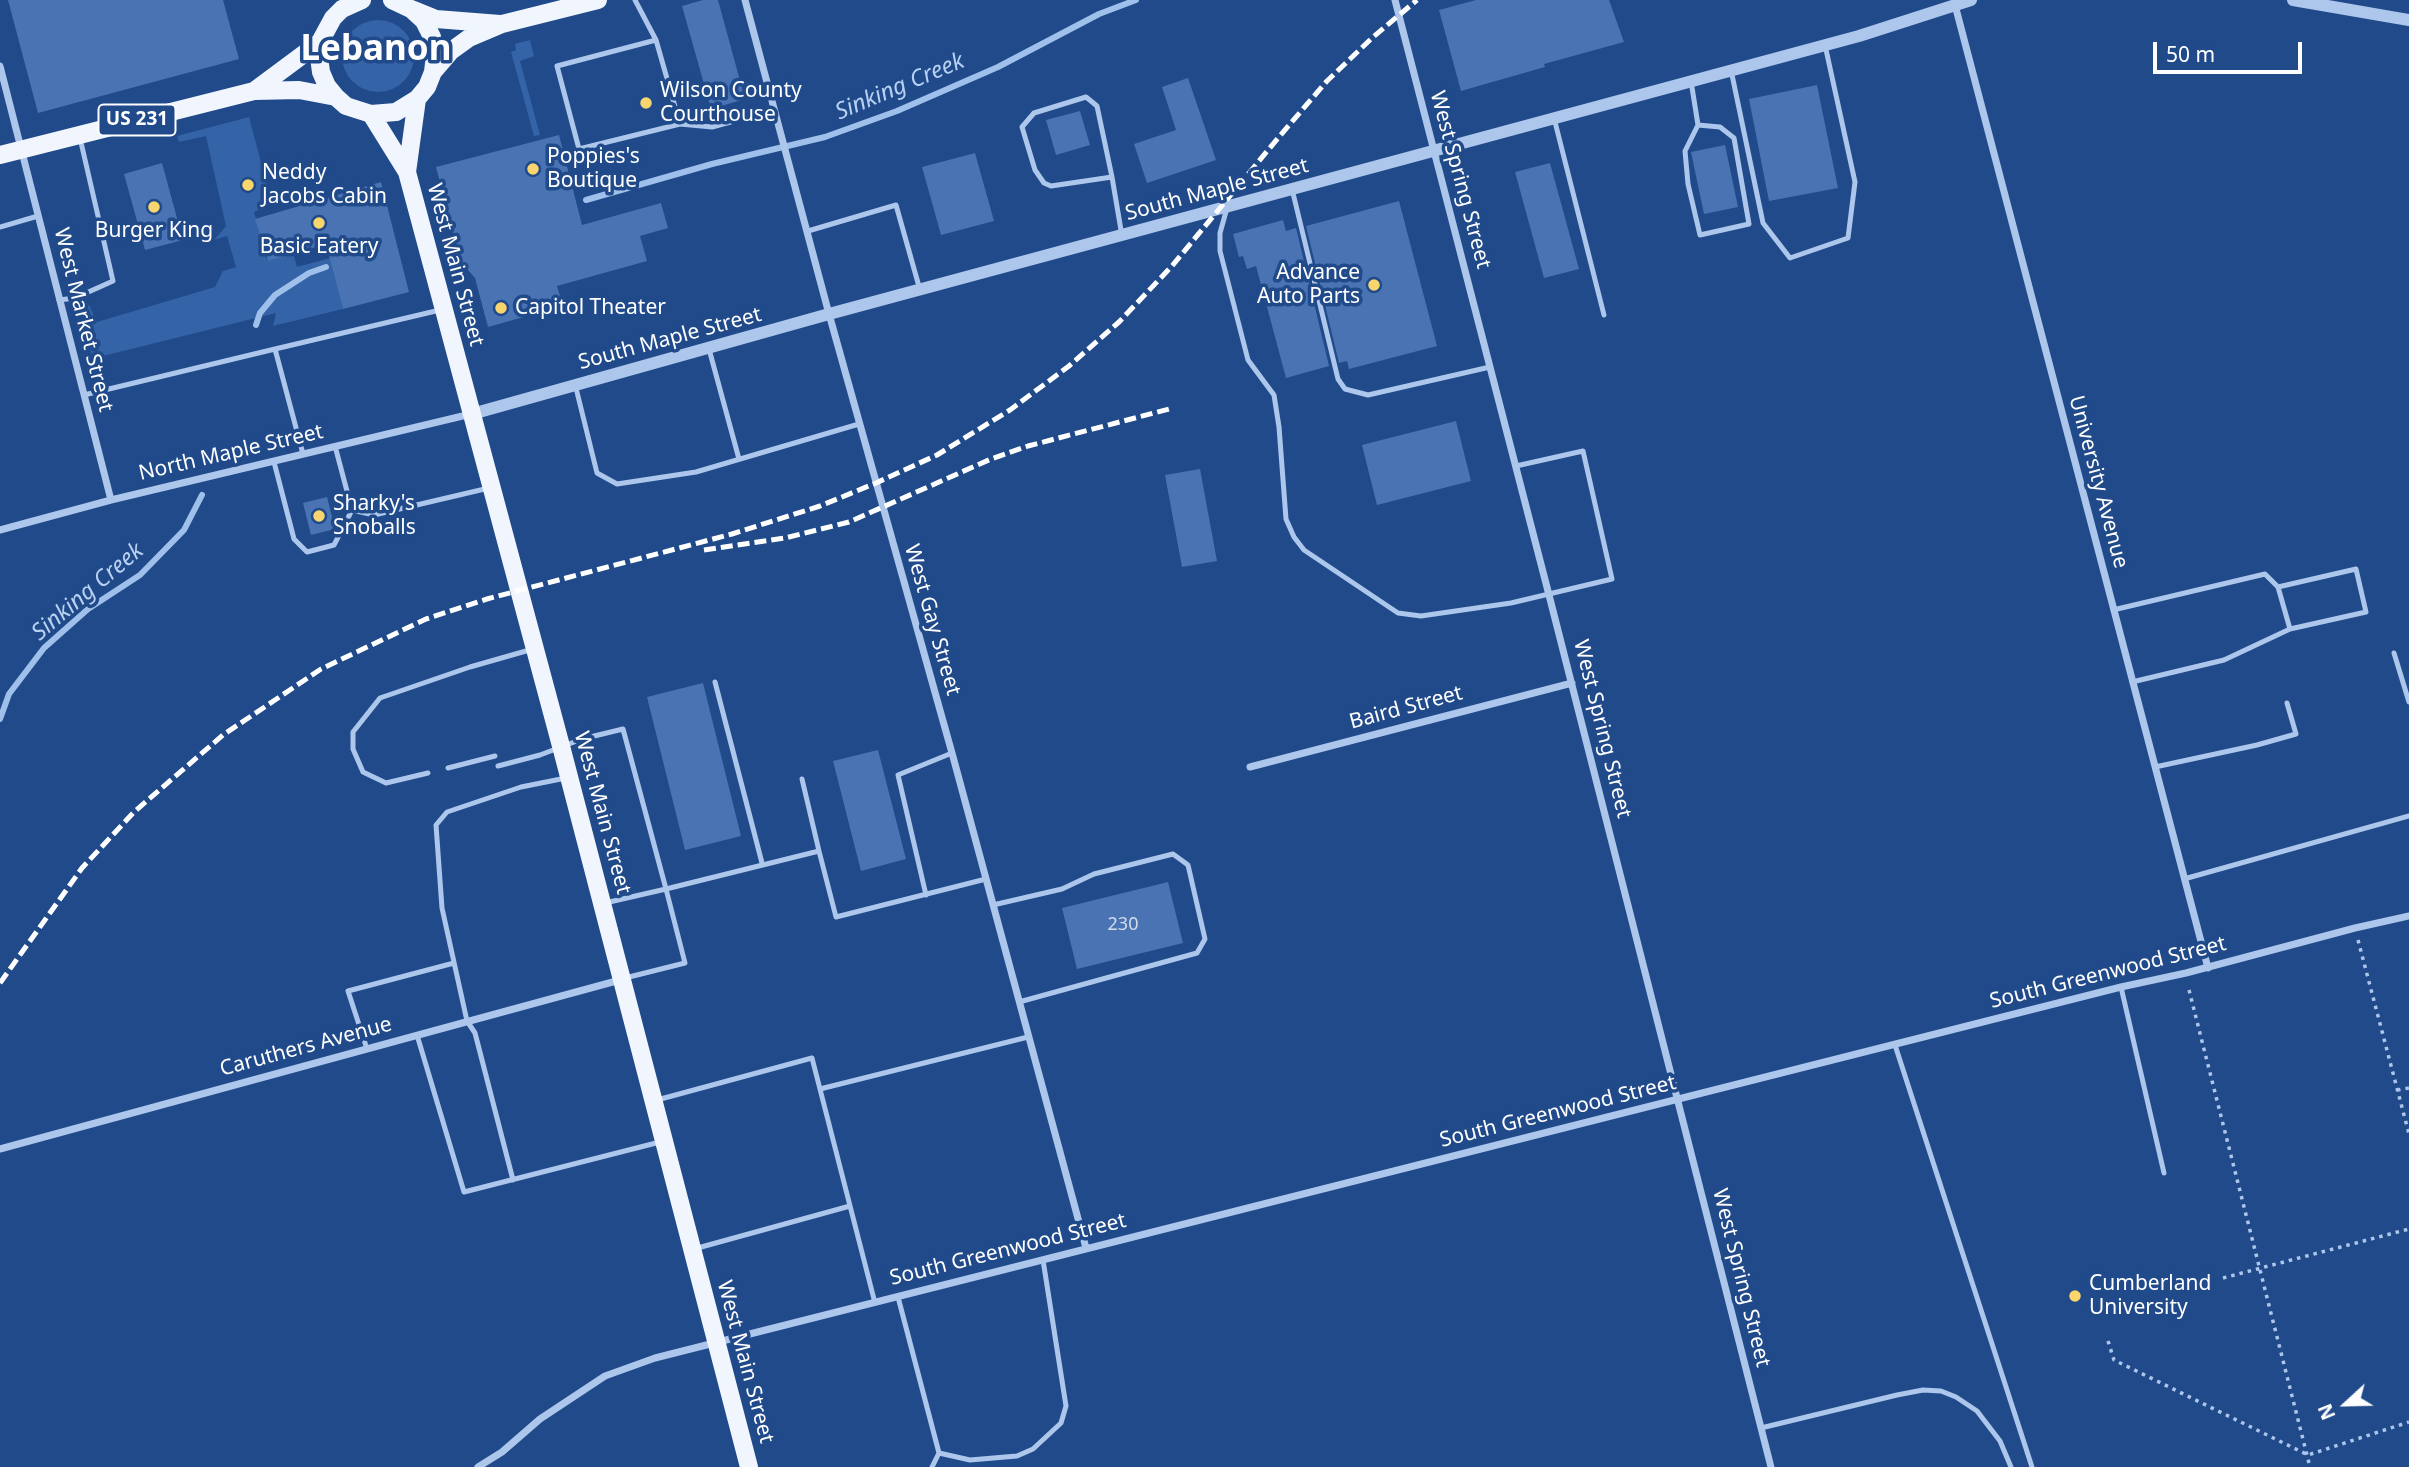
<!DOCTYPE html>
<html>
<head>
<meta charset="utf-8">
<style>
	body { margin:0 }
	#map { position:relative; width:2409px; height:1467px; overflow:hidden; background:#204a8a; font-family:"Noto Sans",sans-serif }
	canvas { display:block }
	.north { position:absolute; left:2311px; top:1369px; width:70px; height:70px; -webkit-text-stroke:5px #204a8a; paint-order:stroke; rotate:248deg; font-size:19px; font-weight:700; line-height:28px; text-align:center; color:#fff }
	.north::after { content:''; display:block; margin:auto; width:24px; height:32px; background:#fff; clip-path:polygon(50% 0,100% 100%,50% 72%,0 100%) }
	.scale { position:absolute; left:2153px; top:42px; width:149px; height:32px; box-sizing:border-box; border:4px solid #fff; border-top:0; padding-left:9px; font-size:21px; line-height:24px; white-space:nowrap; color:#fff; -webkit-text-stroke:5px #204a8a; paint-order:stroke }
</style>
</head>
<body>
<div id="map">
<canvas width="2409" height="1467"></canvas>
<div class="north">N</div>
<div class="scale">50 m</div>
</div>
<script>
const context = document.querySelector('canvas').getContext('2d');
context.lineJoin = 'round';
function paint(path, color) {
  context.fillStyle = color;
  context.fill(path, 'evenodd');
}
function toPath(rows) {
  const path = new Path2D();
  for (const r of rows) {
    if (r.length === 3) {
      path.moveTo(r[0] + r[2], r[1]);
      path.arc(r[0], r[1], r[2], 0, 2 * Math.PI);
      continue;
    }
    path.moveTo(r[0], r[1]);
    for (let i = 2; i < r.length; i += 2) path.lineTo(r[i], r[i + 1]);
  }
  return path;
}
function stroke(path, color, width, dash) {
  context.strokeStyle = color;
  context.lineWidth = width;
  context.lineCap = dash ? 'butt' : 'round';
  context.setLineDash(dash || []);
  context.stroke(path);
}
function label(font, color, halo, rows, align = 'center') {
  context.font = font + ' "Noto Sans",sans-serif';
  context.lineWidth = 7;
  context.setLineDash([]);
  context.textBaseline = 'middle';
  context.strokeStyle = halo;
  context.fillStyle = color;
  for (const [text, x, y, turn = 0] of rows) {
    context.save();
    context.translate(x, y);
    context.rotate((+turn || 0) * Math.PI / 180);
    context.textAlign = isNaN(turn) ? turn : align;
    if (halo) context.strokeText(text, 0, 0);
    context.fillText(text, 0, 0);
    context.restore();
  }
}
paint(toPath([
	[378,56,36],
	[530,40,534,56,520,61,540,135,534,136,511,52,516,50,515,44],
	[249,117,272,204,254,212,267,260,293,253,297,267,330,258,343,309,273,326,276,313,99,357,104,377,98,378,80,310,89,305,97,322,215,287,223,271,236,267,227,236,214,240,226,226,206,136,179,142,177,136]
]), '#3463a8');
stroke(toPath([
	[586,200,712,164,825,137,897,111,998,67,1099,14,1136,0],
	[256,325,260,313,275,295,309,273,326,267],
	[0,719,9,694,44,648,88,609,140,575,184,530,202,495]
]), '#a0c0ec', 6);
paint(toPath([
	[8,0,223,0,239,59,38,113],
	[703,0,718,0,745,99,711,109,682,6],
	[1476,0,1609,0,1624,42,1544,64,1545,67,1461,91,1439,10],
	[1188,78,1216,160,1147,183,1134,144,1176,130,1162,87],
	[1817,85,1838,188,1769,201,1749,99],
	[1080,111,1090,145,1056,155,1046,120],
	[559,135,582,225,661,203,668,228,640,236,647,261,557,286,563,306,488,327,475,278,461,262,436,167],
	[1725,145,1738,207,1704,214,1691,152],
	[975,153,994,221,941,235,922,167],
	[162,163,183,240,145,250,124,174],
	[1550,163,1579,269,1544,278,1515,172],
	[381,182,409,292,343,309,326,244,268,261,255,219],
	[1399,201,1437,346,1349,369,1347,361,1339,363,1306,226],
	[1283,220,1286,231,1296,228,1329,366,1286,378,1256,266,1247,269,1243,256,1239,257,1233,234],
	[1456,421,1471,481,1377,505,1362,445],
	[1200,469,1217,561,1182,567,1165,475],
	[327,497,335,529,311,535,303,503],
	[703,683,741,836,685,850,647,697],
	[878,750,906,859,861,871,833,761],
	[1168,882,1183,943,1077,969,1062,908]
]), '#4973b2');
stroke(toPath([
	[2358,940,2409,1134],
	[2189,990,2310,1467],
	[2397,1090,2409,1088],
	[2223,1278,2409,1229],
	[2108,1341,2114,1360,2308,1455,2409,1422]
]), '#adc6eb', 3.5, [3.5, 5]);
stroke(toPath([
	[635,0,656,40,680,124,579,149,557,66,656,40],
	[1731,70,1763,223,1790,258,1848,238,1855,182,1825,45],
	[1691,81,1698,125,1685,151,1688,184,1700,235,1749,224,1734,138,1720,127,1698,125],
	[1554,118,1604,315],
	[680,124,712,127,775,110],
	[1112,177,1051,186,1044,183,1035,170,1022,127,1034,113,1086,97,1097,106,1112,177,1122,236],
	[1292,189,1338,379,1345,389,1368,395,1490,367],
	[1227,208,1220,233,1220,251,1248,360,1274,395,1279,427,1286,519,1294,537,1304,550,1398,613,1421,616,1511,603,1612,579,1583,451,1516,466],
	[0,227,38,216],
	[808,231,896,205,920,290],
	[59,300,75,298,113,281,80,138],
	[275,349,440,310],
	[709,349,739,459],
	[575,384,597,473,617,484,696,472,859,424],
	[84,395,275,349,303,454],
	[335,446,352,510,374,515,489,488],
	[274,462,294,539,307,552,334,545,352,510],
	[2113,610,2265,574,2278,587,2290,629],
	[2394,653,2409,702],
	[715,682,762,863],
	[2132,682,2224,660,2290,629,2366,612,2356,569,2278,587],
	[498,766,540,755,582,739,623,729,666,889,605,903],
	[2155,767,2257,745,2296,734,2287,703],
	[448,768,495,756],
	[428,773,386,783,363,772,353,749,353,732,380,698,470,667,533,649],
	[802,779,819,851],
	[2184,879,2409,816],
	[926,895,898,775,952,753],
	[993,905,1062,889,1094,874,1173,854,1188,865,1205,939,1197,953,1019,1002],
	[625,978,685,963,666,889,819,851,836,917,986,879],
	[2121,987,2164,1173],
	[417,1035,464,1192,660,1142],
	[1895,1045,2032,1467],
	[367,1049,348,991,454,963],
	[820,1089,1028,1037],
	[657,1100,812,1058,875,1303],
	[513,1180,475,1033,467,1021,442,908,436,825,447,812,521,787,566,778],
	[694,1249,850,1206],
	[898,1297,939,1453,932,1467],
	[1761,1428,1897,1395,1923,1390,1941,1391,1956,1397,1977,1411,2000,1441,2011,1467],
	[939,1453,970,1460,1017,1456,1033,1449,1061,1423,1066,1406,1043,1260]
]), '#adc6eb', 5);
stroke(toPath([
	[745,0,829,314,952,753,1086,1248],
	[1395,0,1549,595,1771,1467],
	[1955,5,2208,968],
	[0,66,111,500],
	[0,530,111,500,471,414],
	[1250,767,1572,683],
	[0,1149,620,980],
	[478,1467,502,1452,540,1419,605,1376,655,1358,2121,987,2186,973,2355,928,2409,916]
]), '#adc6eb', 7);
stroke(toPath([
	[2293,0,2409,20],
	[472,414,829,314,1859,36,1971,0]
]), '#adc6eb', 12);
stroke(toPath([
	[362,0,342,9,333,18,320,42,319,57,321,72,327,86,336,97,346,106,371,114,396,112,417,99,427,87,433,72,435,55,432,37,424,21,411,9,392,0],
	[414,10,436,19,500,24],
	[433,72,451,51,469,38,502,24,598,0],
	[254,91,320,42],
	[371,114,407,172,561,746,749,1467],
	[0,155,254,91,299,90,336,97],
	[407,172,417,99]
]), '#f1f6fe', 18);
stroke(toPath([
	[704,550,785,538,849,522,991,459,1028,446,1173,408],
	[0,983,82,868,134,812,223,735,321,669,426,619,487,599,732,534,820,506,876,483,937,455,1010,410,1069,366,1119,322,1172,266,1278,138,1327,81,1372,38,1417,0]
]), '#fff', 5, [12, 5]);
for (const [x, y, r, color] of [
	[646,103,7,"#f8d66d"],
	[533,169,7,"#f8d66d"],
	[248,185,7,"#f8d66d"],
	[154,207,7,"#f8d66d"],
	[319,223,7,"#f8d66d"],
	[1374,285,7,"#f8d66d"],
	[501,308,7,"#f8d66d"],
	[319,516,7,"#f8d66d"],
	[2075,1296,7,"#f8d66d"]
]) {
  const dot = new Path2D();
  dot.arc(x, y, r, 0, 2 * Math.PI);
  context.fillStyle = color;
  context.fill(dot);
  stroke(dot, '#204a8a', 2.5);
}
label('18px', '#d2dcec', null, [
	["230",1123,925]
]);
for (const [x, y, w] of [
	[137,120,77]
]) {
  const box = new Path2D();
  box.roundRect(x - w / 2, y - 15.5, w, 31, 5);
  context.fillStyle = '#204a8a';
  context.fill(box);
  stroke(box, '#fff', 2);
}
label('bold 19px', '#fff', null, [
	["US 231",137,120]
]);
label('21px', '#fff', '#204a8a', [
	["Wilson County",660,91],
	["Courthouse",660,115],
	["Poppies's",547,157],
	["Boutique",547,181],
	["Neddy",262,173],
	["Jacobs Cabin",262,197],
	["Burger King",154,231,"center"],
	["Basic Eatery",319,247,"center"],
	["Advance",1360,273,"right"],
	["Auto Parts",1360,297,"right"],
	["Capitol Theater",515,308],
	["Sharky's",333,504],
	["Snoballs",333,528],
	["Cumberland",2089,1284],
	["University",2089,1308]
], 'left');
label('21px', '#fff', '#204a8a', [
	["West Spring Street",1460,180,75],
	["South Maple Street",1217,190,-15],
	["West Main Street",455,265,75],
	["West Market Street",83,320,76],
	["South Maple Street",670,339,-15],
	["North Maple Street",231,453,-13],
	["University Avenue",2098,482,75],
	["West Gay Street",932,620,74],
	["Baird Street",1406,708,-15],
	["West Spring Street",1602,729,76],
	["West Main Street",602,813,75],
	["South Greenwood Street",2108,973,-14],
	["Caruthers Avenue",306,1047,-15],
	["South Greenwood Street",1558,1112,-14],
	["South Greenwood Street",1008,1250,-14],
	["West Spring Street",1741,1278,76],
	["West Main Street",745,1362,75]
]);
label('italic 23px', '#b8d0f2', '#204a8a', [
	["Sinking Creek",900,87,-23],
	["Sinking Creek",88,592,-40]
]);
label('bold 35px', '#fff', '#204a8a', [
	["Lebanon",376,50]
]);
</script>
</body>
</html>
